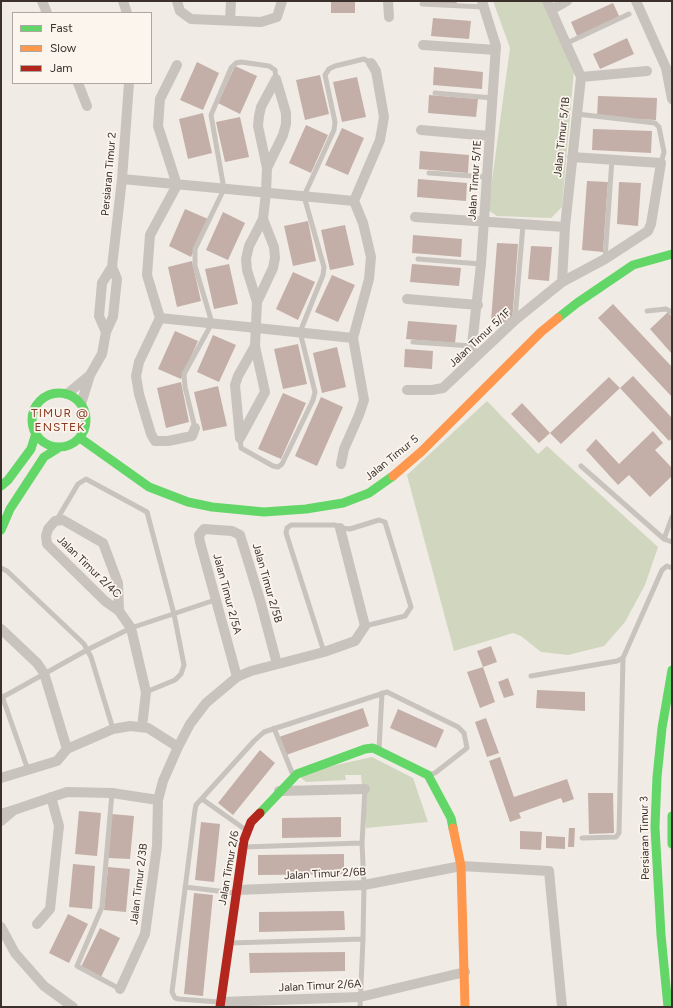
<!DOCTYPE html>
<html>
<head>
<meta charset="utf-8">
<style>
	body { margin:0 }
	#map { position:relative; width:673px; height:1008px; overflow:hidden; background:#f0ebe5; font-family:Figtree,sans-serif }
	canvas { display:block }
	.frame { position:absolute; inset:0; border:2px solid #3b302b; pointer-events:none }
	.legend { position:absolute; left:12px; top:12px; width:140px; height:72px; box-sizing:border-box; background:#fbf5ee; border:1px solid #aea6a0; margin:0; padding:5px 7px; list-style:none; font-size:12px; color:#3b302b }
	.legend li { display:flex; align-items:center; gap:8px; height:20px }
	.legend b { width:20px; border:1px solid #aea6a0 }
</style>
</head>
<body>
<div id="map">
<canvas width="673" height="1008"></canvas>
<div class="frame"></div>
<ul class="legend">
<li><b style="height:5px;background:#63d668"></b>Fast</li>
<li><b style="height:5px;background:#ff974d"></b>Slow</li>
<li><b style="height:5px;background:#b3261e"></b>Jam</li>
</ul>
</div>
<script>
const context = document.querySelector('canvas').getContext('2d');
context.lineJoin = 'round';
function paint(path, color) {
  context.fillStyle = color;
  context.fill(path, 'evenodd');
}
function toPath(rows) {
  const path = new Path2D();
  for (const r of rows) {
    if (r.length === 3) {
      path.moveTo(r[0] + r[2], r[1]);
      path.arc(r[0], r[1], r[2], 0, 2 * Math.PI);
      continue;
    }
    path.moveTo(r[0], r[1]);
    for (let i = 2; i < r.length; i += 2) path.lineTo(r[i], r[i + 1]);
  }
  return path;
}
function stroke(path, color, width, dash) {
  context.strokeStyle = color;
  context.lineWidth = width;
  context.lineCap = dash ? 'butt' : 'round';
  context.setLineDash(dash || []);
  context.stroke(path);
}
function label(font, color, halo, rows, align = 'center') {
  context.font = font + ' Figtree,sans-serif';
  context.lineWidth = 3.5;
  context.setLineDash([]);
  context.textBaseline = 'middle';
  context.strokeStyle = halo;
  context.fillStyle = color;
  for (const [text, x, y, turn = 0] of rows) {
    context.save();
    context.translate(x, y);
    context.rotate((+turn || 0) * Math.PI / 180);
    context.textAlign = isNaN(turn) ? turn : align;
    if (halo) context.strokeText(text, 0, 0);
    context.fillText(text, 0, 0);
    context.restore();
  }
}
paint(toPath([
	[493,1,542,1,574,70,562,207,551,218,497,216,488,210,510,48],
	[487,401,538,454,547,446,658,547,645,585,625,622,604,646,568,655,541,652,521,636,513,633,454,651,407,475],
	[372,757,413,778,428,822,366,828,361,775,345,775,346,780,306,782,300,777,305,772]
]), '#d1d6bf');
paint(toPath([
	[331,1,355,1,355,13,331,13],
	[427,1,457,1,456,6,427,3],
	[613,3,620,18,578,38,571,22],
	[433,18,471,21,469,39,431,36],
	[627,38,634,54,600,69,593,54],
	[197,62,219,73,203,110,180,100],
	[235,66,257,76,240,114,218,103],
	[434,67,483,72,482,89,433,85],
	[320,75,329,114,305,120,296,80],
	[357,77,366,117,342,122,333,82],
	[429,95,478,99,476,117,428,113],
	[598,96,657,98,656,120,597,117],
	[203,113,212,153,188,159,179,119],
	[240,117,249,157,225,162,216,122],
	[306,125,328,135,311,173,289,163],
	[342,128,364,138,348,175,325,165],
	[593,129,652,131,651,153,592,150],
	[420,151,469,155,468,173,419,169],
	[418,179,467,183,466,201,417,197],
	[587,181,608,182,603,252,582,250],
	[619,182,641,183,638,226,617,224],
	[185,209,208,219,191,257,169,246],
	[223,212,245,223,228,260,206,250],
	[308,221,316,261,293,266,284,226],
	[345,225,354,265,330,270,321,230],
	[413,235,462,239,461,257,412,253],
	[497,243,518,244,512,323,491,321],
	[531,246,552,247,549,281,528,279],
	[192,261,201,301,177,307,168,267],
	[229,264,238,304,214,309,205,269],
	[412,264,461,268,459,286,410,282],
	[293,272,315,282,298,320,276,309],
	[332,275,355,285,338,322,315,312],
	[613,304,672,367,672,397,598,318],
	[668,312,672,317,672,354,650,329],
	[408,321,457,325,455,343,406,339],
	[175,331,198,341,181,379,158,369],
	[213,335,236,345,219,382,197,372],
	[298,344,307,384,283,389,274,349],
	[337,347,346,387,322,393,313,353],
	[405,349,433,351,432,369,404,367],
	[633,376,672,418,672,438,669,441,620,388],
	[609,377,620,388,561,444,550,433],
	[181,382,189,422,166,428,157,388],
	[218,386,227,426,203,431,194,392],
	[283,393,306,403,281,459,258,449],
	[321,397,343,407,317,466,295,456],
	[522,403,550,433,539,443,511,414],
	[653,431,663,443,655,450,672,468,672,476,650,497,629,475,618,485,586,450,596,439,619,464],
	[491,646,497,662,483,667,477,651],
	[483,667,495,702,480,708,467,672],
	[508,678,514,695,504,698,498,682],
	[537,690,585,692,585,711,536,708],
	[363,708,369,726,286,755,279,737],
	[398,709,444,730,436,748,390,728],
	[486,718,499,753,487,757,475,722],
	[260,750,275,763,233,815,218,803],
	[500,757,514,797,567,779,574,799,563,803,561,798,519,813,521,818,510,822,489,761],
	[588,793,613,793,614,833,589,834],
	[79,811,101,813,97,856,75,854],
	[112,814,134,816,130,859,108,858],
	[341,817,341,837,282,838,282,818],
	[201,822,220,824,214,882,195,880],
	[569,828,575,828,574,847,568,847],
	[520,831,542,832,541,850,520,849],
	[546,836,565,837,565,849,546,848],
	[344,854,344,874,258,875,258,855],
	[73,864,95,866,92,909,69,907],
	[108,867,130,869,126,912,104,910],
	[194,893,213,895,203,996,184,994],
	[344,911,345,930,259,932,259,912],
	[68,914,88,924,69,963,49,953],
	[100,928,120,938,101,977,81,967],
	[345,952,345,971,250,973,249,953]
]), '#c3afa7');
stroke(toPath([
	[422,4,484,7],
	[565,44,629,14],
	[435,93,493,98],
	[577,114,655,123,659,127,664,152,661,163],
	[429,173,487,177],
	[418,259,481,264],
	[605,259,612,159],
	[647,311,666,309,672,312],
	[515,319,523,225],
	[413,342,472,346],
	[195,428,185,387,184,374,212,323,195,266,195,249,224,189,211,115,231,68,236,63,241,62,269,66,275,70,276,79],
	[240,438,241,448,273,466,278,467,282,464,313,400,315,392,300,332,323,275,324,267,304,196,334,130,335,122,325,75,329,69,335,66,364,59,371,63],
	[581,466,664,539],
	[672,517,664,539,672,542],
	[56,521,78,484,86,479,147,512,174,614,184,665,181,674,175,680,146,692],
	[1,568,7,571,84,644,91,657,113,729],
	[324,652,286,533,287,528,291,525,335,525,340,528,350,529,379,520,385,522,411,607,405,616,365,626],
	[531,676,617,661,623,658,662,570,667,566,672,568],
	[2,696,28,770],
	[1,698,87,650,131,628,215,600],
	[274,728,293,775],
	[379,749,382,693],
	[112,793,102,907,77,966,120,989],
	[202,799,246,830],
	[582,838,616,837,619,833,623,658],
	[362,843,365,789],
	[185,887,235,893],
	[230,943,363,939,364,885,362,843,244,847],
	[219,1002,179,999,175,998,172,992,195,810,196,805,254,741,264,732,387,692,458,727,464,733,467,748,435,773,429,775],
	[360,1007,363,939]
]), '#c9c3be', 5);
stroke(toPath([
	[42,1,47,13],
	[123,1,127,13],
	[177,1,180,11,191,19,261,22,277,17,282,1],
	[388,1,389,17],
	[547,1,581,77,565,227,562,282],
	[636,1,666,68,672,99],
	[551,10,567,1],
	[230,20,231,1],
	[423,45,496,50],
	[177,65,160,99,158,126,177,185],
	[581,77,647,71],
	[78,83,87,106],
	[421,130,490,136],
	[267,168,283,135,286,124,286,113,276,79],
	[122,179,354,201],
	[177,185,150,235,147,275,160,318,139,362,136,376,139,394,151,434,155,441,168,441,192,436,195,428],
	[415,217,565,227],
	[407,299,478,305],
	[257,302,247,270,246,259,249,246,263,219,266,193,267,168,258,126,259,116,261,107,276,79],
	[160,318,353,338],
	[106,332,99,316,102,283,112,267,122,179,129,83],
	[470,363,481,264,496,46,482,1],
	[407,390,432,390,443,388,515,320,562,282,605,259,648,231,651,224,661,163,572,157],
	[67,394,90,375],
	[81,404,90,375,102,354,106,332,113,317,117,279,112,267],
	[240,438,265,392,255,346,257,302,273,268,275,258,274,247,263,219],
	[240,438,235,385,238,376,255,346],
	[341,464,344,449,359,415,364,400,353,338,369,279,371,257,363,223,354,201,380,140,384,117,376,71,371,63],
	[119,611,118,583,103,543,63,520,55,521,48,529,46,536,47,544,105,601,119,611,131,628,146,692,142,727],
	[1,629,37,663,44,673,67,749],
	[237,677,200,542,199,535,204,529,232,531,240,535,260,600,277,664],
	[1,778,57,761,67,749,113,729,130,726,148,728,178,747],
	[279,791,365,789],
	[14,810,67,792,112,793,158,800],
	[1,814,14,810,1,821],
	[237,890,364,885,461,866,549,871,562,1007],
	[37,924,50,909,59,826,51,797],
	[1,927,15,953,44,986,73,1007],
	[120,989,145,934,157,846,158,800,163,781,178,747,190,724,206,703,237,677,251,671,324,652,355,641,365,626,340,528],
	[221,1002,360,997,465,972]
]), '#c9c3be', 10);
stroke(toPath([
	[558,318,577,303,633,265,672,254],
	[59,420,27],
	[80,438,149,487,188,502,212,507,264,512,306,509,343,503,369,493,393,476],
	[1,486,8,480,31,449,36,433],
	[1,530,10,509,44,457,60,447],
	[260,813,297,774,365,749,373,748,428,775,451,818,453,828],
	[672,816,672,844],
	[668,1007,661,935,655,827,657,777,662,728,672,670]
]), '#63d668', 9);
stroke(toPath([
	[393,476,422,451,541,332,558,318],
	[453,828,461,866,465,1007]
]), '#ff974d', 9);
stroke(toPath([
	[220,1007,244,840,251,822,260,813]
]), '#b3261e', 9);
label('11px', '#3b302b', '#fbf5ee', [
	["Jalan Timur 5/1B",562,137,-84],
	["Persiaran Timur 2",109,174,-85],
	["Jalan Timur 5/1E",475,180,-86],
	["Jalan Timur 5/1F",480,338,-43],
	["Jalan Timur 5",392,458,-39],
	["Jalan Timur 2/4C",89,567,44],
	["Jalan Timur 2/5B",267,583,74],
	["Jalan Timur 2/5A",227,594,75],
	["Persiaran Timur 3",645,838,-91],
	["Jalan Timur 2/6",229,868,-80],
	["Jalan Timur 2/6B",325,874,-3],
	["Jalan Timur 2/3B",139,884,-83],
	["Jalan Timur 2/6A",320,986,-3]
]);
context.letterSpacing = '1px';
label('12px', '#8c3b22', '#fbf5ee', [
	["TIMUR @",60,413],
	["ENSTEK",60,427]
]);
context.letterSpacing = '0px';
</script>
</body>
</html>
